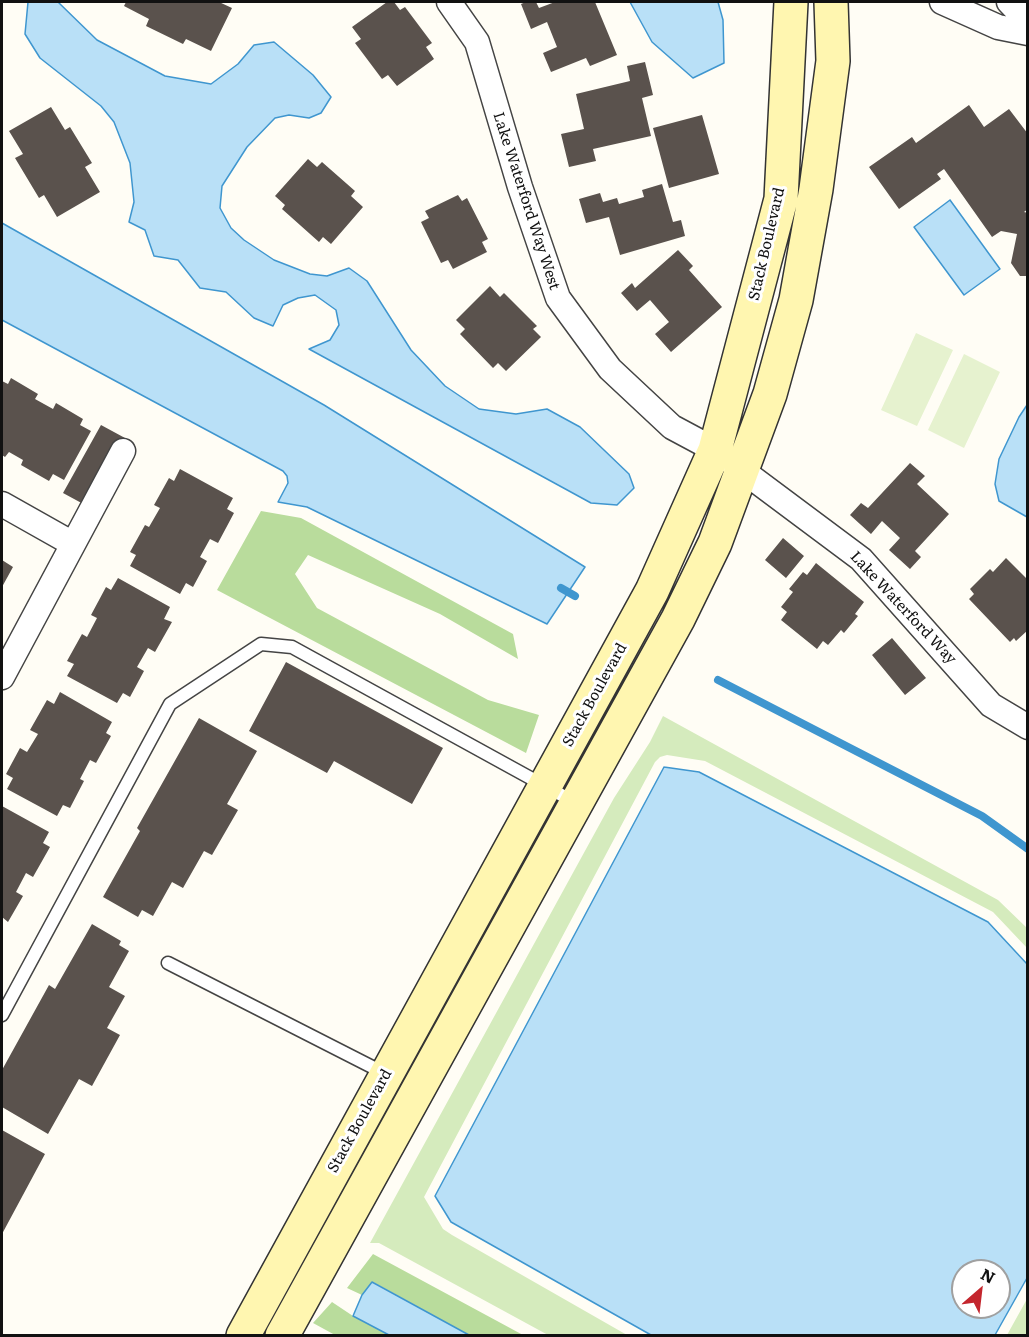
<!DOCTYPE html>
<html>
<head>
<meta charset="utf-8">
<style>
	body { margin:0 }
	#map { position:relative; width:1029px; height:1337px; overflow:hidden; background:#fffdf5; font-family:Literata,serif }
	canvas { display:block }
	.frame { position:absolute; inset:0; border:3px solid #111; pointer-events:none }
	.north { position:absolute; left:951px; top:1259px; width:60px; height:60px; box-sizing:border-box; background:#fff; border:2px solid #a0a0a0; border-radius:50%; rotate:28deg; font-size:16px; font-weight:700; line-height:24px; text-align:center; color:#111 }
	.north::after { content:''; display:block; margin:auto; width:21px; height:27px; background:#c4262e; clip-path:polygon(50% 0,100% 100%,50% 72%,0 100%) }
</style>
</head>
<body>
<div id="map">
<canvas width="1029" height="1337"></canvas>
<div class="frame"></div>
<div class="north">N</div>
</div>
<script>
const context = document.querySelector('canvas').getContext('2d');
context.lineJoin = 'round';
function paint(path, color) {
  context.fillStyle = color;
  context.fill(path, 'evenodd');
}
function toPath(rows) {
  const path = new Path2D();
  for (const r of rows) {
    path.moveTo(r[0], r[1]);
    for (let i = 2; i < r.length; i += 2) path.lineTo(r[i], r[i + 1]);
  }
  return path;
}
function stroke(path, color, width, dash) {
  context.strokeStyle = color;
  context.lineWidth = width;
  context.lineCap = dash ? 'butt' : 'round';
  context.setLineDash(dash || []);
  context.stroke(path);
}
function label(font, color, halo, rows, align = 'center') {
  context.font = font + ' Literata,serif';
  context.lineWidth = 6;
  context.setLineDash([]);
  context.textBaseline = 'middle';
  context.strokeStyle = halo;
  context.fillStyle = color;
  for (const [text, x, y, turn = 0] of rows) {
    context.save();
    context.translate(x, y);
    context.rotate((+turn || 0) * Math.PI / 180);
    context.textAlign = isNaN(turn) ? turn : align;
    if (halo) context.strokeText(text, 0, 0);
    context.fillText(text, 0, 0);
    context.restore();
  }
}
paint(toPath([
	[663,716,998,900,1027,928,1027,948,993,912,705,761,667,755,660,757,655,762,424,1197,443,1229,452,1235,627,1335,548,1335,379,1243,370,1243,614,798,650,742],
	[1027,1299,1027,1335,1007,1335]
]), '#d5ebbd');
paint(toPath([
	[261,511,301,518,513,634,518,659,440,614,308,555,295,574,317,608,488,700,539,715,526,753,217,590],
	[373,1254,523,1335,469,1335,373,1282,362,1295,347,1288],
	[332,1302,353,1316,389,1335,335,1335,313,1323]
]), '#b9dc9c');
paint(toPath([
	[916,333,953,350,917,426,881,410],
	[964,354,1000,372,964,448,928,430]
]), '#e6f2cf');
const water = toPath([
	[28,2,58,2,97,40,165,76,211,84,238,64,254,45,274,42,313,75,331,97,321,113,309,118,289,115,275,118,247,147,222,186,220,208,231,228,244,240,274,260,310,274,327,276,349,268,367,281,411,350,445,386,479,409,516,414,547,409,580,427,629,474,634,488,617,505,591,503,309,349,330,340,339,325,336,310,315,295,298,298,283,305,273,326,254,318,226,292,200,288,178,260,154,256,145,230,129,222,134,202,130,163,114,122,101,106,40,58,25,34,28,2],
	[630,2,718,2,723,20,724,63,693,78,652,42,630,2],
	[950,200,1000,269,964,295,914,227,950,200],
	[2,223,324,405,585,567,547,624,307,507,278,502,288,483,287,476,283,471,2,320,2,223],
	[1027,405,1027,517,999,501,995,484,999,459,1019,417,1027,405],
	[664,767,699,772,988,922,1027,964,1027,1278,995,1335,651,1335,451,1222,435,1196,664,767],
	[963,1271,999,1271,999,1307,963,1307,963,1271],
	[372,1282,469,1335,389,1335,353,1316,362,1295,372,1282]
]);
paint(water, '#b9e0f7');
stroke(water, '#3f96cf', 1.5);
stroke(toPath([
	[561,588,575,596],
	[718,680,982,816,1028,849]
]), '#3f96cf', 8);
paint(toPath([
	[126,2,219,2,232,8,211,51,186,39,183,44,146,26,149,19,124,6],
	[387,2,394,2,400,10,405,7,432,43,426,47,434,59,397,86,388,75,382,79,355,43,361,39,352,27],
	[526,2,536,2,539,8,555,2,595,2,617,55,590,66,586,58,551,72,543,53,557,47,547,22,531,29,521,4],
	[645,62,653,95,642,98,651,136,593,149,596,161,569,167,561,134,584,129,576,94,630,81,627,66],
	[969,105,984,127,1009,109,1028,134,1028,209,1024,212,1028,213,1028,276,1020,276,1011,263,1017,234,1001,231,992,237,944,169,937,174,941,179,899,209,869,167,912,137,916,143],
	[51,107,65,130,70,127,92,163,85,167,100,192,57,217,44,195,39,198,15,158,23,154,9,131],
	[702,115,719,174,669,188,653,128],
	[308,159,317,167,322,162,355,191,351,196,363,207,331,244,323,237,319,242,282,209,285,205,275,196],
	[662,184,673,222,681,220,685,236,620,255,609,217,586,223,579,199,600,193,603,202,617,198,619,204,644,197,642,190],
	[458,195,462,201,467,198,488,239,482,242,487,252,453,269,448,260,441,263,421,222,429,218,425,211],
	[678,250,693,266,689,270,722,307,671,352,655,334,669,322,650,300,637,311,621,293,632,283,635,288],
	[490,286,500,297,504,293,537,326,533,329,541,337,506,371,498,363,493,368,460,334,465,329,456,320],
	[11,378,38,394,35,399,53,409,56,403,83,419,80,425,91,431,64,480,53,474,49,481,21,465,23,460,9,452,5,457,2,455,2,381,8,384],
	[101,425,125,438,87,506,63,493],
	[910,463,925,476,917,484,949,514,915,551,921,557,910,569,889,550,900,538,882,521,871,534,850,515,861,503,868,508],
	[180,469,233,498,227,509,234,513,218,543,210,539,200,557,207,561,193,587,186,583,180,594,130,566,136,555,130,552,145,525,149,527,160,508,154,505,169,478,174,481],
	[783,538,804,556,786,578,765,560],
	[1006,558,1028,580,1028,630,1016,641,1014,638,1010,642,969,599,974,594,970,589,990,569,993,572],
	[2,560,13,567,2,587],
	[816,563,864,602,855,614,858,616,844,633,841,630,828,645,823,641,817,649,781,620,787,612,781,607,793,592,789,589,803,572,807,575],
	[118,578,170,607,164,619,172,622,155,652,148,648,137,667,144,671,130,697,123,693,117,703,67,676,74,664,67,661,82,634,87,637,97,618,91,615,106,587,111,590],
	[892,638,926,678,905,695,872,655],
	[286,662,443,748,412,804,334,761,327,773,249,731],
	[60,692,112,722,106,733,111,736,96,763,90,760,80,779,84,781,70,808,63,805,57,816,7,789,13,778,6,774,20,748,27,752,38,734,30,730,47,700,54,704],
	[199,718,257,751,227,804,238,810,212,855,204,851,183,888,172,882,153,916,142,910,138,917,103,897,140,831,137,828],
	[2,806,49,832,43,843,50,847,33,877,26,873,16,892,23,896,8,922,2,917],
	[92,924,121,941,119,945,129,951,109,987,125,996,107,1028,120,1035,92,1086,79,1079,48,1134,2,1107,2,1070,49,985,55,989],
	[2,1130,45,1154,2,1234]
]), '#5a524d');
const lane = toPath([
	[168,963,386,1074],
	[2,1015,170,704,261,644,292,647,576,803]
]);
const street = toPath([
	[449,2,477,42,520,187,558,298,610,369,672,427,715,450,861,559,991,705,1028,727],
	[942,2,998,27,1028,33],
	[1009,2,1028,22],
	[2,504,73,544],
	[2,677,123,451]
]);
const secondary = toPath([
	[243,1336,652,591,715,450,781,199,791,2],
	[282,1336,678,619,715,543,770,394,796,300,816,189,833,61,831,2]
]);
stroke(lane, '#444', 15);
stroke(street, '#444', 27);
stroke(secondary, '#333', 36);
stroke(lane, '#fff', 12);
stroke(street, '#fff', 24);
stroke(secondary, '#fff6b0', 33);
label('15px', '#111', '#fff', [
	["Lake Waterford Way West",526,201,72],
	["Stack Boulevard",767,244,-77],
	["Lake Waterford Way",903,608,47],
	["Stack Boulevard",595,695,-61],
	["Stack Boulevard",360,1121,-61]
]);
</script>
</body>
</html>
